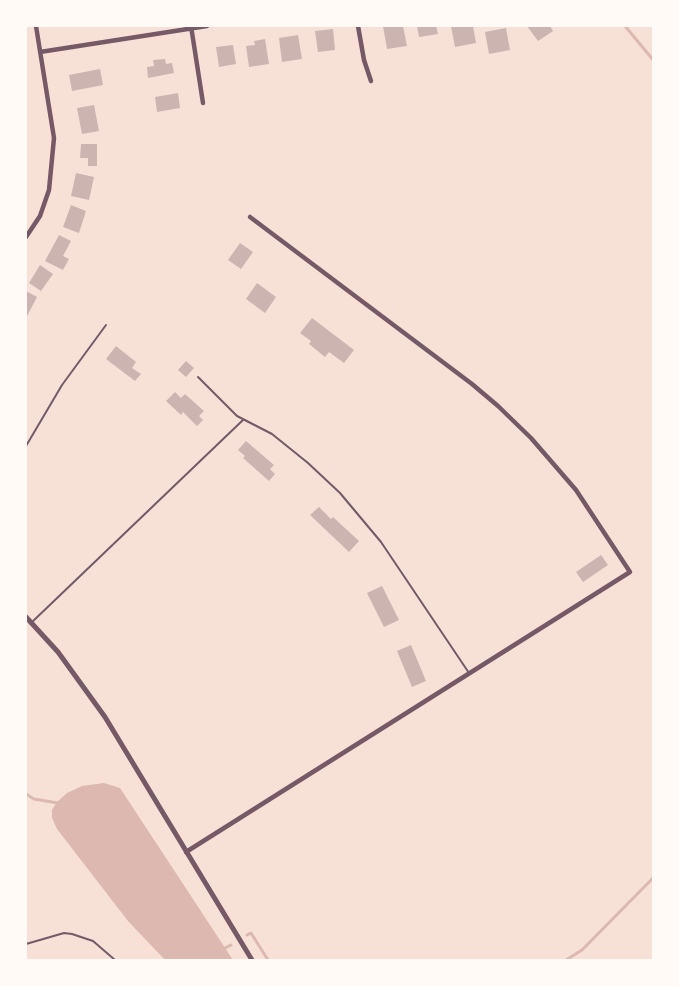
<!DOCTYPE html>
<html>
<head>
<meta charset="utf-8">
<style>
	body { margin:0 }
	#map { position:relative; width:679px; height:986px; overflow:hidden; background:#f7e1d7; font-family:Georgia,serif }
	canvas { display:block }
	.frame { position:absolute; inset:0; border:27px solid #fffaf5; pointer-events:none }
</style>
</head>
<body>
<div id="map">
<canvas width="679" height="986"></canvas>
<div class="frame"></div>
</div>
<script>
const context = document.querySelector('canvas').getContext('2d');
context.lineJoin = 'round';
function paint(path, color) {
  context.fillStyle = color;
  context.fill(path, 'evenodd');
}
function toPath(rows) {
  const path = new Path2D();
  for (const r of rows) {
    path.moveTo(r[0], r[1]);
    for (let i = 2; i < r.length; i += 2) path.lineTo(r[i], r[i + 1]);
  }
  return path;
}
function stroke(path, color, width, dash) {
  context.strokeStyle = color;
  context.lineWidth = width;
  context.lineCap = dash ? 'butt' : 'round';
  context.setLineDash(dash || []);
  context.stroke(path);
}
paint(toPath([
	[104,783,120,788,233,960,165,960,128,921,57,829,52,818,52,810,57,802,67,793,82,786]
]), '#dcb8b0');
stroke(toPath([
	[625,26,654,61],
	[26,794,34,799,58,803],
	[247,935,251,933,268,960],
	[223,949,231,945],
	[566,960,582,950,654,877]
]), '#dcb8b0', 3);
paint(toPath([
	[383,26,403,26,407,46,387,49],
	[417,26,436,26,438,34,419,37],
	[451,26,473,26,476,43,455,47],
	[527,26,550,26,553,31,538,41],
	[506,28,510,50,489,54,485,32],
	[333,29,335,50,318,52,315,31],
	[298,35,302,59,282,62,279,38],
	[265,39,269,64,249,67,246,46,255,45,254,41],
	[233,45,236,64,219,67,216,47],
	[165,59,166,64,172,63,174,73,148,78,147,67,154,66,153,60],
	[100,69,103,85,72,91,69,75],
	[178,93,180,108,157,112,155,97],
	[94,105,99,131,82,134,77,108],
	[81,144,97,144,97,166,88,166,88,158,80,158],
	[76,173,94,177,89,200,71,196],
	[71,205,86,211,79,233,63,227],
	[59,235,71,241,63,256,69,259,63,270,45,261],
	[240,243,253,252,241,269,228,260],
	[40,265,53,274,41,291,29,283],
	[257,283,276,297,265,313,246,299],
	[26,291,37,297,26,318],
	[312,318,354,350,344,363,329,352,325,357,309,344,311,341,300,333],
	[116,346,136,362,132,368,141,374,135,381,106,359],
	[186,361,194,368,186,377,178,370],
	[175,392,181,398,185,394,204,411,199,416,203,420,197,426,183,412,181,415,166,401],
	[246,441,274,465,270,469,275,474,269,481,243,458,245,456,238,450],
	[319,507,331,519,333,517,359,541,349,552,310,515],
	[601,555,608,565,583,582,576,572],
	[382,586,399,620,384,627,367,593],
	[411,645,426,681,412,687,397,651]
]), '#ccb4b1');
stroke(toPath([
	[198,377,237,416,272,434,308,463,340,493,381,542,469,673],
	[26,446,62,385,106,325],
	[31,623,243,420],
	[26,944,64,933,72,934,93,941,115,960]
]), '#755966', 2);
stroke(toPath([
	[191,26,203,103],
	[358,26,364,60,371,81],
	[40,52,207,26],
	[26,237,40,216,49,190,54,138,36,26],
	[186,852,630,572,576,490,531,438,498,406,472,384,250,217]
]), '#755966', 4.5);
stroke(toPath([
	[26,617,58,652,105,717,252,960]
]), '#755966', 5);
</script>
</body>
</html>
